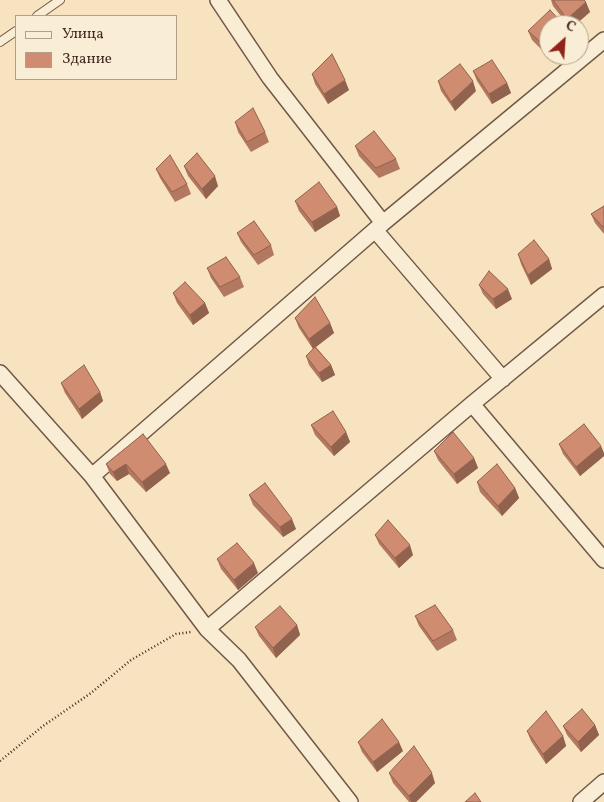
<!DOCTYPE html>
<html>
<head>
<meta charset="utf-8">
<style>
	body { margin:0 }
	#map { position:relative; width:604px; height:802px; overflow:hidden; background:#f7e3bf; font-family:Vollkorn,serif }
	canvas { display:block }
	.legend { position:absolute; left:15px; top:15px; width:162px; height:65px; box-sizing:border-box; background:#faedd5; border:1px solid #b19f8d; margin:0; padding:6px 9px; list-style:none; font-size:15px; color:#442920 }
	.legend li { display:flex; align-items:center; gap:10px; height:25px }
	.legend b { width:25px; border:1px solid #b19f8d }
	.north { position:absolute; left:539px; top:15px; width:50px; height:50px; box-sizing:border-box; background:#faedd5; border:1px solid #b19f8d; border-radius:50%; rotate:26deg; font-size:14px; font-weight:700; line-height:20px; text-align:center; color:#442920 }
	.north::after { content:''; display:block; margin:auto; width:18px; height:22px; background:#8f2418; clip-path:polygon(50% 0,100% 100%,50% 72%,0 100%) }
</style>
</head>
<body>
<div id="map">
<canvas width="604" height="802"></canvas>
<ul class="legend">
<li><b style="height:6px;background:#faedd5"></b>Улица</li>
<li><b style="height:14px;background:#cf8c70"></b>Здание</li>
</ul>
<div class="north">С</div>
</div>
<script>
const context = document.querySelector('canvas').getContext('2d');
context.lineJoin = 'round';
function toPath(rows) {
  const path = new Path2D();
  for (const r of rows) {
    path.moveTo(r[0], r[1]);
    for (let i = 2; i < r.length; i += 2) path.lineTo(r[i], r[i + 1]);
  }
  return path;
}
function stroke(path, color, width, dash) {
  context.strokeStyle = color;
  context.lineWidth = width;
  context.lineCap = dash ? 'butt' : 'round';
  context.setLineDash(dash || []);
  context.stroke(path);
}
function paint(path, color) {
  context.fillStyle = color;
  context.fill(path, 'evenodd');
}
const service = toPath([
	[37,16,60,0],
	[0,42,16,31]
]);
const minor = toPath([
	[218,0,270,78,383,223],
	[375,230,503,379],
	[0,373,92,476,207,629,239,660,350,802],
	[472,404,604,560],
	[92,476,383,223,604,40],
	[207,629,472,404,604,295],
	[581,802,604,782]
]);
stroke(service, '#715848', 10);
stroke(minor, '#715848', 18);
stroke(toPath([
	[0,761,43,726,91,693,131,660,176,634,191,632]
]), '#442920', 2.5, [1, 2.5]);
stroke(service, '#faedd5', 8);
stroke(minor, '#faedd5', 15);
paint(toPath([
	[551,0,584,0,590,12,575,25,568,25,553,6],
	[564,25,547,55,532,40,528,31],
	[473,71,507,83,511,93,492,104,477,81],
	[312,74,349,90,328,104,315,84],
	[438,81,476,91,455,111,441,91],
	[235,122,265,132,269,142,251,152,238,132],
	[355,146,396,159,400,169,379,178,359,156],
	[184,166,218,186,206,199,188,176],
	[156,169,187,184,191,194,175,202,160,178],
	[295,201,337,207,340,216,315,232,299,211],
	[604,206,604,234,595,223,591,214],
	[237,233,271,245,274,255,258,265,241,242],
	[518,254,549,259,552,269,531,285,521,264],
	[207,268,240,277,244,287,224,297,211,278],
	[479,285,512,299,496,309,483,294],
	[173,293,205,303,209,313,193,325,177,303],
	[295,318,330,323,334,333,316,347,331,365,335,375,322,382,309,365,306,356,313,349,299,328],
	[61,383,100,392,103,401,82,419,65,393],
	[311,425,346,432,350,442,334,456,315,435],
	[143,434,170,473,146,492,129,474,117,481,110,474,106,464],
	[559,444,604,453,604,456,580,476,563,454],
	[434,451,474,458,478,468,457,484,438,460],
	[477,482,515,488,519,498,502,516,480,492],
	[249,495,296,529,283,537,253,505],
	[375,535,413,555,399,568,379,544],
	[217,559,258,573,238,590,221,569],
	[415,616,453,630,457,640,437,651,419,626],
	[297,625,300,635,276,658,259,636,255,627],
	[595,725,599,735,581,752,567,735,563,726],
	[527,731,563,736,566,746,546,764,531,741],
	[358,742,403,751,377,772,362,752],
	[389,773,435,783,416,802,409,802,393,783]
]), '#b27860');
paint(toPath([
	[586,2,590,12,575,25,570,25,567,19],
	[549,42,549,54,547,55,544,45],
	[345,80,349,90,328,104,324,94],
	[473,81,476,91,455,111,451,102],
	[507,83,511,93,492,104,489,94],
	[215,176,218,186,206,199,202,189],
	[337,207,340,216,315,232,312,222],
	[549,259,552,269,531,285,528,275],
	[508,289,512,299,496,309,493,299],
	[205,303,209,313,193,325,190,315],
	[330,323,334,333,313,349,309,339],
	[331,365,335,375,322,382,319,373],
	[100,392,103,401,82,419,79,409],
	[346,432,350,442,334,456,331,447],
	[601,446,604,453,604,456,580,476,576,467],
	[474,458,478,468,457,484,454,474],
	[126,464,129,474,117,481,113,472],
	[166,464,170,473,146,492,142,482],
	[515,488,519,498,502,516,498,506],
	[292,519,296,529,283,537,280,527],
	[410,545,413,555,399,568,395,558],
	[254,563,258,573,238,590,234,580],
	[297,625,300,635,276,658,273,648],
	[595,725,599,735,581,752,578,742],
	[563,736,566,746,546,764,543,754],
	[399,742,403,751,377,772,373,762],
	[432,773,435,783,416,802,411,802,409,796]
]), '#91624e');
const building = toPath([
	[553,0,584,0,586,2,567,19,553,0],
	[550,10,564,25,549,25,549,42,544,45,528,31,550,10],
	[332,54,345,80,324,94,312,74,332,54],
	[492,60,507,83,489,94,473,71,492,60],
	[460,64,473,81,451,102,438,81,460,64],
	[253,108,265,132,247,142,235,122,253,108],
	[374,131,396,159,376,168,355,146,374,131],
	[197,153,215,176,202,189,184,166,197,153],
	[170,155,187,184,172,192,156,169,170,155],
	[319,182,337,207,312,222,295,201,319,182],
	[604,206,604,228,591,214,604,206],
	[254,221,271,245,254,255,237,233,254,221],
	[534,240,549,259,528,275,518,254,534,240],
	[226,257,240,277,220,287,207,268,226,257],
	[489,271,508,289,493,299,479,285,489,271],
	[185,282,205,303,190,315,173,293,185,282],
	[315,297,330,323,309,339,295,318,315,297],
	[315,347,331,365,319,373,306,356,315,347],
	[84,365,100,392,79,409,61,383,84,365],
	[333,411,346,432,331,447,311,425,333,411],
	[584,424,601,446,576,467,559,444,584,424],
	[453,432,474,458,454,474,434,451,453,432],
	[143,434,166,464,142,482,126,464,113,472,106,464,143,434],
	[497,464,515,488,498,506,477,482,497,464],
	[265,483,292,519,280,527,249,495,265,483],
	[388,520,410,545,395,558,375,535,388,520],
	[237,543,254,563,234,580,217,559,237,543],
	[435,605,453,630,433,641,415,616,435,605],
	[280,606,297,625,273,648,255,627,280,606],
	[582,709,595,725,578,742,563,726,582,709],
	[546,711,563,736,543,754,527,731,546,711],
	[382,719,399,742,373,762,358,742,382,719],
	[414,746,432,773,409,796,389,773,414,746],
	[475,793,481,802,465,802,475,793]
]);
paint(building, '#cf8c70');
stroke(building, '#91624e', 1);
</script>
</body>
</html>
